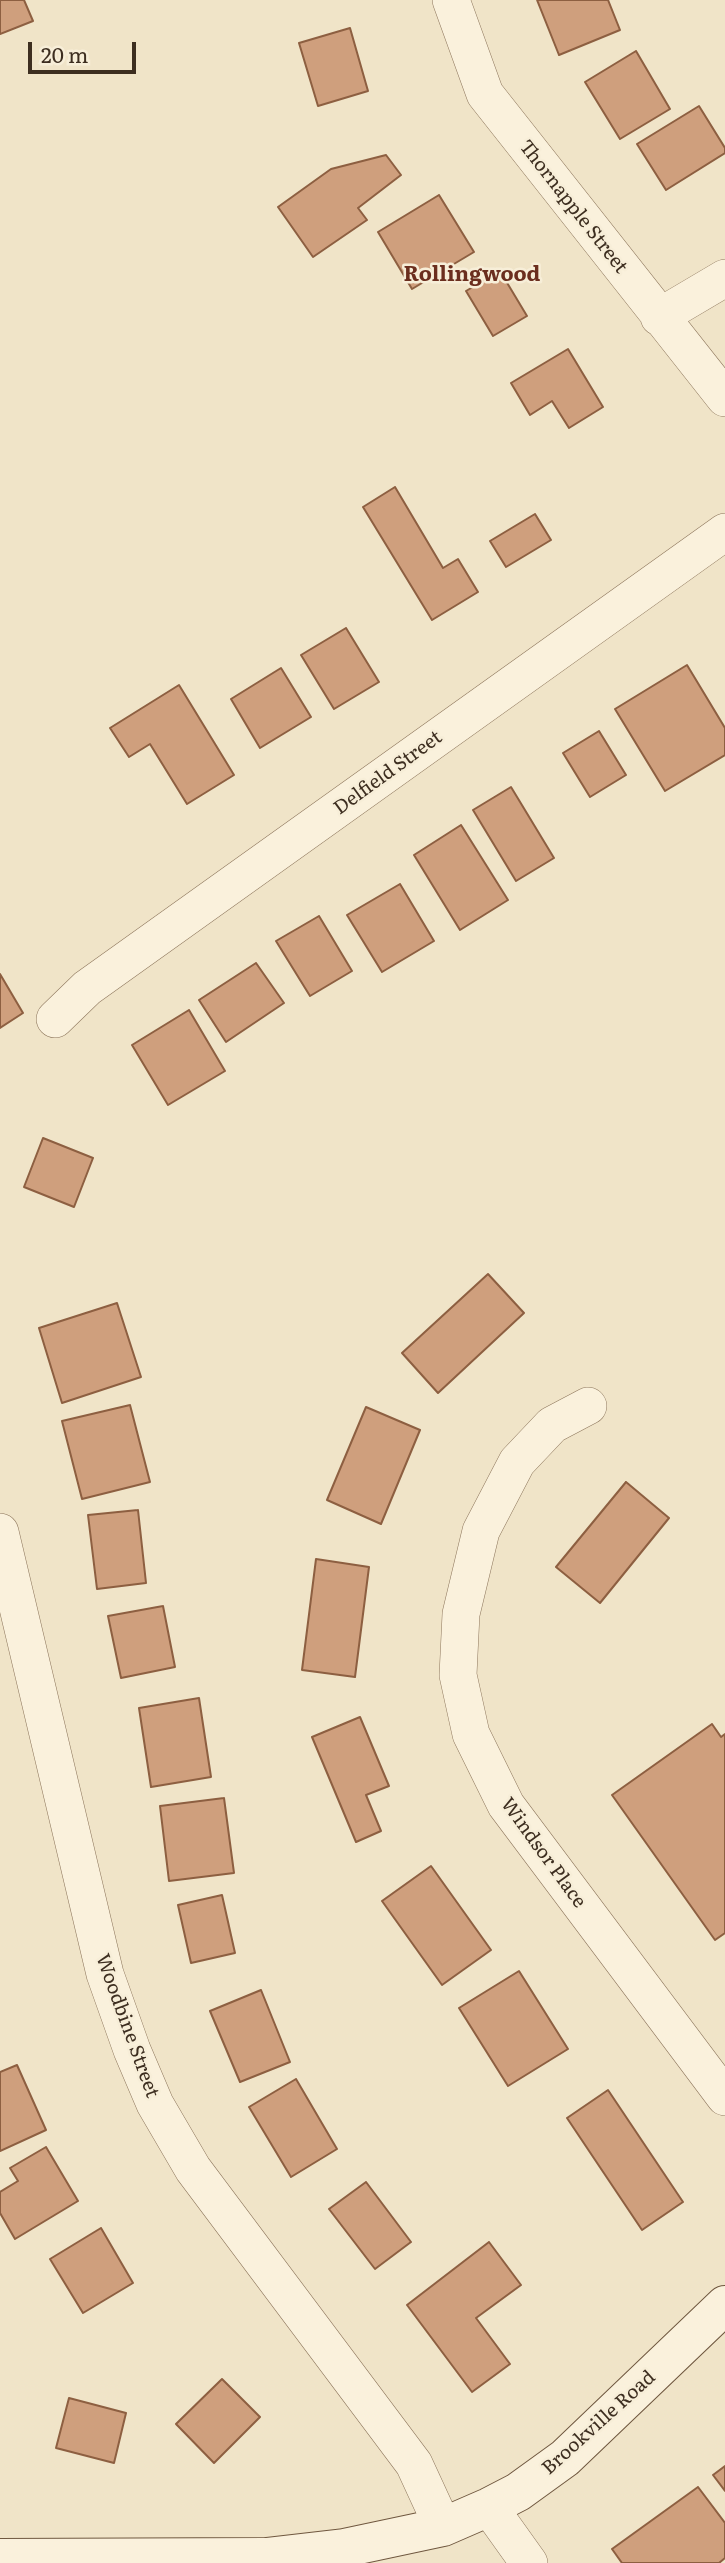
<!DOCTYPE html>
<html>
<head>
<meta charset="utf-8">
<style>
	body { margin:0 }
	#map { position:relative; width:725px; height:2563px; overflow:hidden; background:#f0e4c8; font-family:Literata,serif }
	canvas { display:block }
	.scale { position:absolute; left:28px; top:42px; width:108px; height:32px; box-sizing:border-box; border:4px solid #3d2e20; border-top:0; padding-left:9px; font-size:21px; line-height:24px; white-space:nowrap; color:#3d2e20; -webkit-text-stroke:5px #f7eed8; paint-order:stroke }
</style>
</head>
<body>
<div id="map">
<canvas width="725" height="2563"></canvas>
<div class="scale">20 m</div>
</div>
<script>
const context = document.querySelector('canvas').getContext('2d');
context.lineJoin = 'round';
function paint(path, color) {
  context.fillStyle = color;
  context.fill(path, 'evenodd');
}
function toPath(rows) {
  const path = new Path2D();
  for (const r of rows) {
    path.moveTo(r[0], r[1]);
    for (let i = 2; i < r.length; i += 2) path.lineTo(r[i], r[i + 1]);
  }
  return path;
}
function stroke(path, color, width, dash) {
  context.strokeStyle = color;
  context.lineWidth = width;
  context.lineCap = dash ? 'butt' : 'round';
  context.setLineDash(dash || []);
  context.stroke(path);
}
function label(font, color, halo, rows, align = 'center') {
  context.font = font + ' Literata,serif';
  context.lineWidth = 5;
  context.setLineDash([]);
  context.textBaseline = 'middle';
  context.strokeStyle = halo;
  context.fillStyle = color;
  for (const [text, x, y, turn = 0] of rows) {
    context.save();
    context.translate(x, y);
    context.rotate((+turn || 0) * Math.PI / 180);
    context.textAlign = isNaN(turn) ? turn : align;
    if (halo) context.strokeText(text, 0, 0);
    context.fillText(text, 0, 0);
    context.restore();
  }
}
const building = toPath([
	[0,0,24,0,33,21,0,34,0,0],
	[537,0,608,0,620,30,559,55,537,0],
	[350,28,368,91,318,106,299,43,350,28],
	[636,51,670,109,620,139,585,82,636,51],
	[699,106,725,148,725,153,666,190,637,144,699,106],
	[386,155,401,175,358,208,367,220,313,257,278,207,331,169,386,155],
	[439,195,474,252,412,289,378,232,439,195],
	[500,271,527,316,493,336,466,291,500,271],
	[568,349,603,407,569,428,552,401,530,415,511,383,568,349],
	[395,487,443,568,458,559,478,592,432,620,363,507,395,487],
	[535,514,551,540,506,567,490,541,535,514],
	[346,628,379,682,334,709,301,655,346,628],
	[687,665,725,728,725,755,665,791,615,709,687,665],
	[281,668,311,717,260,748,231,699,281,668],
	[179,685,234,775,187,804,150,744,129,757,110,728,179,685],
	[599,731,626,775,590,797,563,753,599,731],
	[511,787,554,858,516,881,473,810,511,787],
	[461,825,508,900,460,930,414,855,461,825],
	[400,884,434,941,382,972,347,915,400,884],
	[319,916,352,971,310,996,276,941,319,916],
	[256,963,284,1003,226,1042,199,1000,256,963],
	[0,974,23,1013,0,1028,0,974],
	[189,1010,225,1071,168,1105,132,1045,189,1010],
	[43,1138,93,1158,74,1207,24,1187,43,1138],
	[488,1274,524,1313,438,1393,402,1353,488,1274],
	[117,1303,141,1377,62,1403,39,1328,117,1303],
	[130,1405,150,1482,82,1499,62,1421,130,1405],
	[366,1407,420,1430,381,1524,327,1500,366,1407],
	[626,1482,669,1518,600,1603,556,1567,626,1482],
	[138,1510,146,1583,97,1589,88,1515,138,1510],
	[316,1559,369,1567,355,1677,302,1670,316,1559],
	[163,1606,175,1667,121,1678,108,1616,163,1606],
	[199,1698,211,1777,151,1787,139,1708,199,1698],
	[360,1717,389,1786,366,1795,381,1831,356,1842,312,1737,360,1717],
	[712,1724,721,1737,725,1734,725,1933,715,1940,612,1795,712,1724],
	[224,1798,234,1873,169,1881,160,1806,224,1798],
	[431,1866,491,1950,442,1985,382,1901,431,1866],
	[222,1895,235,1953,191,1963,178,1905,222,1895],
	[519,1971,568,2049,508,2086,459,2008,519,1971],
	[261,1990,290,2062,240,2082,210,2011,261,1990],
	[17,2065,46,2130,0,2151,0,2072,17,2065],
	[296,2079,337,2149,291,2177,249,2107,296,2079],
	[608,2090,683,2202,642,2230,567,2118,608,2090],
	[46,2147,78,2201,15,2239,0,2213,0,2192,18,2181,10,2168,46,2147],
	[366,2182,411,2242,375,2269,329,2209,366,2182],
	[101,2228,133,2283,83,2313,50,2259,101,2228],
	[489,2242,521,2285,476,2318,510,2364,472,2392,407,2305,489,2242],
	[222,2379,260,2417,214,2463,176,2424,222,2379],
	[69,2398,126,2413,114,2463,56,2448,69,2398],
	[725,2466,725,2491,713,2475,725,2466],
	[698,2487,725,2523,725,2558,719,2563,622,2563,612,2549,698,2487]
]);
paint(building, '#cf9f7d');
stroke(building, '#8d5f41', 2);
const street = toPath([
	[451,0,485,94,725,398],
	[659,317,725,278],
	[55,1019,87,988,725,532],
	[588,1406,552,1425,517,1462,481,1531,461,1614,458,1675,471,1734,506,1805,725,2097],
	[0,1532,105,1974,132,2050,155,2104,193,2169,414,2464,443,2527],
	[489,2507,529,2563]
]);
const secondary = toPath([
	[0,2558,266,2557,344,2548,443,2527,489,2507,518,2492,565,2458,725,2305]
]);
stroke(street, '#8d765c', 38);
stroke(secondary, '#6f573f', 40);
stroke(street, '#faf1dc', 37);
stroke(secondary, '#faf1dc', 38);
label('19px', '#3d2e20', '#f7eed8', [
	["Thornapple Street",573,207,52],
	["Delfield Street",388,773,-36],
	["Windsor Place",543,1853,54],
	["Woodbine Street",127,2026,70],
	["Brookville Road",599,2423,-42]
]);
label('bold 21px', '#6b2e1e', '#f7eed8', [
	["Rollingwood",472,275]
]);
</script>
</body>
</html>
